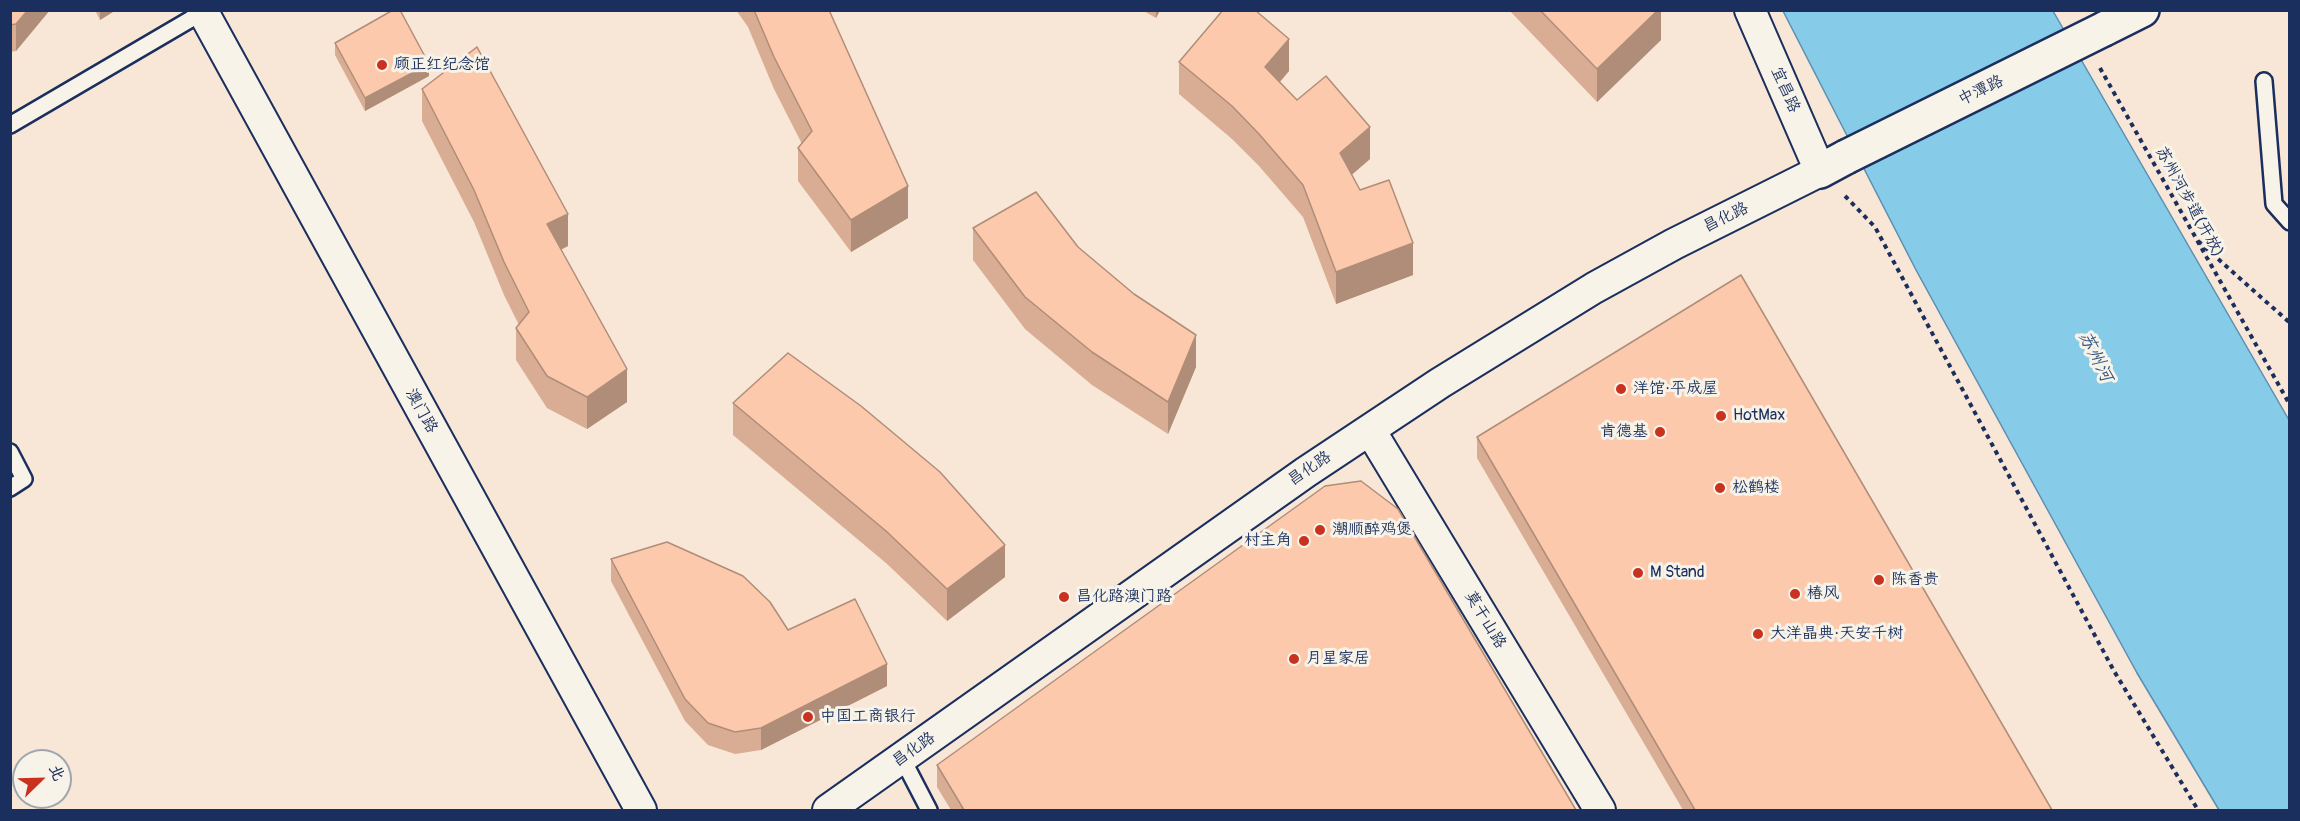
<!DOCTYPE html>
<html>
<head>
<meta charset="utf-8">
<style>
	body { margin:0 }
	#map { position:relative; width:2300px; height:821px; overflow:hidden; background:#f8e6d6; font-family:Pangolin,"LXGW WenKai TC",sans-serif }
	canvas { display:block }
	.frame { position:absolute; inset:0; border:12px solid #1b2f5e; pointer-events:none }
	.north { position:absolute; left:12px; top:749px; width:60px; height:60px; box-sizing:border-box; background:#f7f3e8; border:2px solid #9fa5b1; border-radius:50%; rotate:67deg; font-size:16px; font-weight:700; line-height:24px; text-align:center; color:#1b2f5e }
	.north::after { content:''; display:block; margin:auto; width:21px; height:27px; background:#c8321e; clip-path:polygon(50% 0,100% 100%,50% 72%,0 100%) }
</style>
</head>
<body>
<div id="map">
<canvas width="2300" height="821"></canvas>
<div class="frame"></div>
<div class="north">北</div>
</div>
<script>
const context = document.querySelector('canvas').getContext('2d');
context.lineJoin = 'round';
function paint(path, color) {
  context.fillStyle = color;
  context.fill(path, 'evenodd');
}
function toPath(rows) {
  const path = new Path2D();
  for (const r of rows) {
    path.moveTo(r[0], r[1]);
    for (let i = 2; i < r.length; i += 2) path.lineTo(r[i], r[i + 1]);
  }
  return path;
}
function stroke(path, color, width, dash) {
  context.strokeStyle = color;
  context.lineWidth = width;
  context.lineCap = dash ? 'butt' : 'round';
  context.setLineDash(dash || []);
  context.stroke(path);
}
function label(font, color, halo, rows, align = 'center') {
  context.font = font + ' Pangolin,"LXGW WenKai TC",sans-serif';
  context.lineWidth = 6;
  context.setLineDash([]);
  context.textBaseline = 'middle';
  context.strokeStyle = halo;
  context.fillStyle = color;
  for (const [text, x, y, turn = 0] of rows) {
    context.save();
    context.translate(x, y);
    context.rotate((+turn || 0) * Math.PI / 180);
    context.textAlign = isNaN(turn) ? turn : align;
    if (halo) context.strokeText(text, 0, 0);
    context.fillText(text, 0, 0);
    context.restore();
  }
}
const water = toPath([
	[1783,11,2053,11,2289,420,2289,810,2219,810,2137,673,1916,270,1783,11]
]);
paint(water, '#86cbe8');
stroke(water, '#5b8db1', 1.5);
const service = toPath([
	[2264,81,2274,204,2290,222],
	[10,125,203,12],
	[10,452,24,479,10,488],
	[902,758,929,810]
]);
const minor = toPath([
	[202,10,641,810],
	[1370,430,1600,810],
	[828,810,1306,472,1440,383,1594,288,1674,244,1820,171,1750,10]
]);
const tertiary = toPath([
	[2104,29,2142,10],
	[1820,171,1846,157]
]);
stroke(service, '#1b2f5e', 20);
stroke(minor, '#1b2f5e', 34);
stroke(tertiary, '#1b2f5e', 38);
stroke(toPath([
	[2100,68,2290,405],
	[1845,196,1875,227,2114,671,2198,810],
	[2198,241,2290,323]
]), '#1b2f5e', 4, [4.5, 4.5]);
stroke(service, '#f7f3e8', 15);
stroke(minor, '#f7f3e8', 30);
stroke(tertiary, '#f7f3e8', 33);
const tertiaryBridge = toPath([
	[1846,157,2104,29]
]);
stroke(tertiaryBridge, '#1b2f5e', 38, []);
stroke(tertiaryBridge, '#f7f3e8', 33);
paint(toPath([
	[10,10,50,10,16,51,10,52],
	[95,10,116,10,100,20],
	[736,10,829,10,908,218,851,252,798,181,798,148,802,144,774,89,748,27],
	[1142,10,1160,10,1156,18],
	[1509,10,1661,10,1661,40,1597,102],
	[335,43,429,76,365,111,335,55],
	[1179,62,1289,71,1280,82,1297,100,1370,159,1351,175,1360,190,1413,275,1336,304,1303,217,1259,166,1232,139,1179,94],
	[422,89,568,246,561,250,627,402,587,429,547,408,516,360,516,328,519,325,504,295,474,222,422,121],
	[973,228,1078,247,1196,367,1168,434,1092,385,1025,329,973,260],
	[733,403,1005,577,947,621,886,563,733,435],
	[1477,437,2052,810,1683,810,1477,458],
	[611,559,788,630,887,686,761,750,735,754,708,745,685,721,611,581],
	[937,765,1576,810,951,810,937,787]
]), '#d9ad94');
paint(toPath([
	[28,10,50,10,16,51,16,24],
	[100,10,116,10,100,20],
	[1156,10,1160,10,1156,18],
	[1658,10,1661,10,1661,40,1597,102,1597,69],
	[1289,39,1289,71,1265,99,1265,67],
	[429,64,429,76,365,111,365,98],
	[1370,127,1370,159,1340,185,1340,153],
	[908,186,908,218,851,252,851,220],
	[568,214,568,246,547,256,547,224],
	[1413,243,1413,275,1336,304,1336,272],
	[1196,335,1196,367,1168,434,1168,402],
	[627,369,627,402,587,429,587,397],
	[1005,545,1005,577,947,621,947,589],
	[887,664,887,686,761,750,761,728]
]), '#b08d78');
const building = toPath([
	[10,10,28,10,16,24,10,25,10,10],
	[393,10,400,10,429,64,365,98,335,43,393,10],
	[754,10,829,10,908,186,851,220,798,148,812,131,774,57,754,10],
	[1223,10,1255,10,1289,39,1265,67,1297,100,1326,76,1370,127,1340,153,1360,190,1389,180,1413,243,1336,272,1303,185,1259,134,1232,106,1179,62,1223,10],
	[1540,10,1658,10,1597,69,1540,10],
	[477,47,568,214,547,224,627,369,587,397,547,376,516,328,529,312,504,262,474,190,422,89,477,47],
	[1036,192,1078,247,1134,294,1196,335,1168,402,1092,352,1025,297,973,228,1036,192],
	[1741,275,2052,810,1695,810,1477,437,1741,275],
	[788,353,861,406,940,472,1005,545,947,589,886,531,733,403,788,353],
	[1361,481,1398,509,1576,810,964,810,937,765,1325,486,1361,481],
	[667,542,743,576,770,602,788,630,855,599,887,664,761,728,735,732,708,723,685,699,611,559,667,542]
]);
paint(building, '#fcc9ac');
stroke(building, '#b08d78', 1.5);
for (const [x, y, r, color] of [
	[382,65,6,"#c8321e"],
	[1621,389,6,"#c8321e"],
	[1721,416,6,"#c8321e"],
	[1660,432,6,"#c8321e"],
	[1720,488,6,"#c8321e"],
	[1320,530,6,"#c8321e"],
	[1304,541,6,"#c8321e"],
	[1638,573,6,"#c8321e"],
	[1879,580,6,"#c8321e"],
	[1795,594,6,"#c8321e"],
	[1064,597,6,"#c8321e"],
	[1758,634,6,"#c8321e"],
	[1294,659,6,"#c8321e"],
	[808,717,6,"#c8321e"]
]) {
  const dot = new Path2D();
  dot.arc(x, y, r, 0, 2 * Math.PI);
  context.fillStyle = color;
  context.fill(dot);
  stroke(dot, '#f7f3e8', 2);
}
label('16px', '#1b2f5e', '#f7f3e8', [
	["顾正红纪念馆",394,65],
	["洋馆·平成屋",1633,389],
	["HotMax",1733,416],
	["肯德基",1648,432,"right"],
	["松鹤楼",1732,488],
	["潮顺醉鸡煲",1332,530],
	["村主角",1292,541,"right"],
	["M Stand",1650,573],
	["陈香贵",1891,580],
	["椿风",1807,594],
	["昌化路澳门路",1076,597],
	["大洋晶典·天安千树",1770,634],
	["月星家居",1306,659],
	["中国工商银行",820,717]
], 'left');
label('16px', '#1b2f5e', '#f7f3e8', [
	["宜昌路",1785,90,66],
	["中潭路",1981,91,-26],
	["苏州河步道(开放)",2189,202,61],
	["昌化路",1726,218,-26],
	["澳门路",421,411,61],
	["昌化路",1310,469,-34],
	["莫干山路",1485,620,59],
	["昌化路",914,750,-35]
]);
label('italic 18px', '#365680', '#f7f3e8', [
	["苏州河",2095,357,63]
]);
</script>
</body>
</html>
